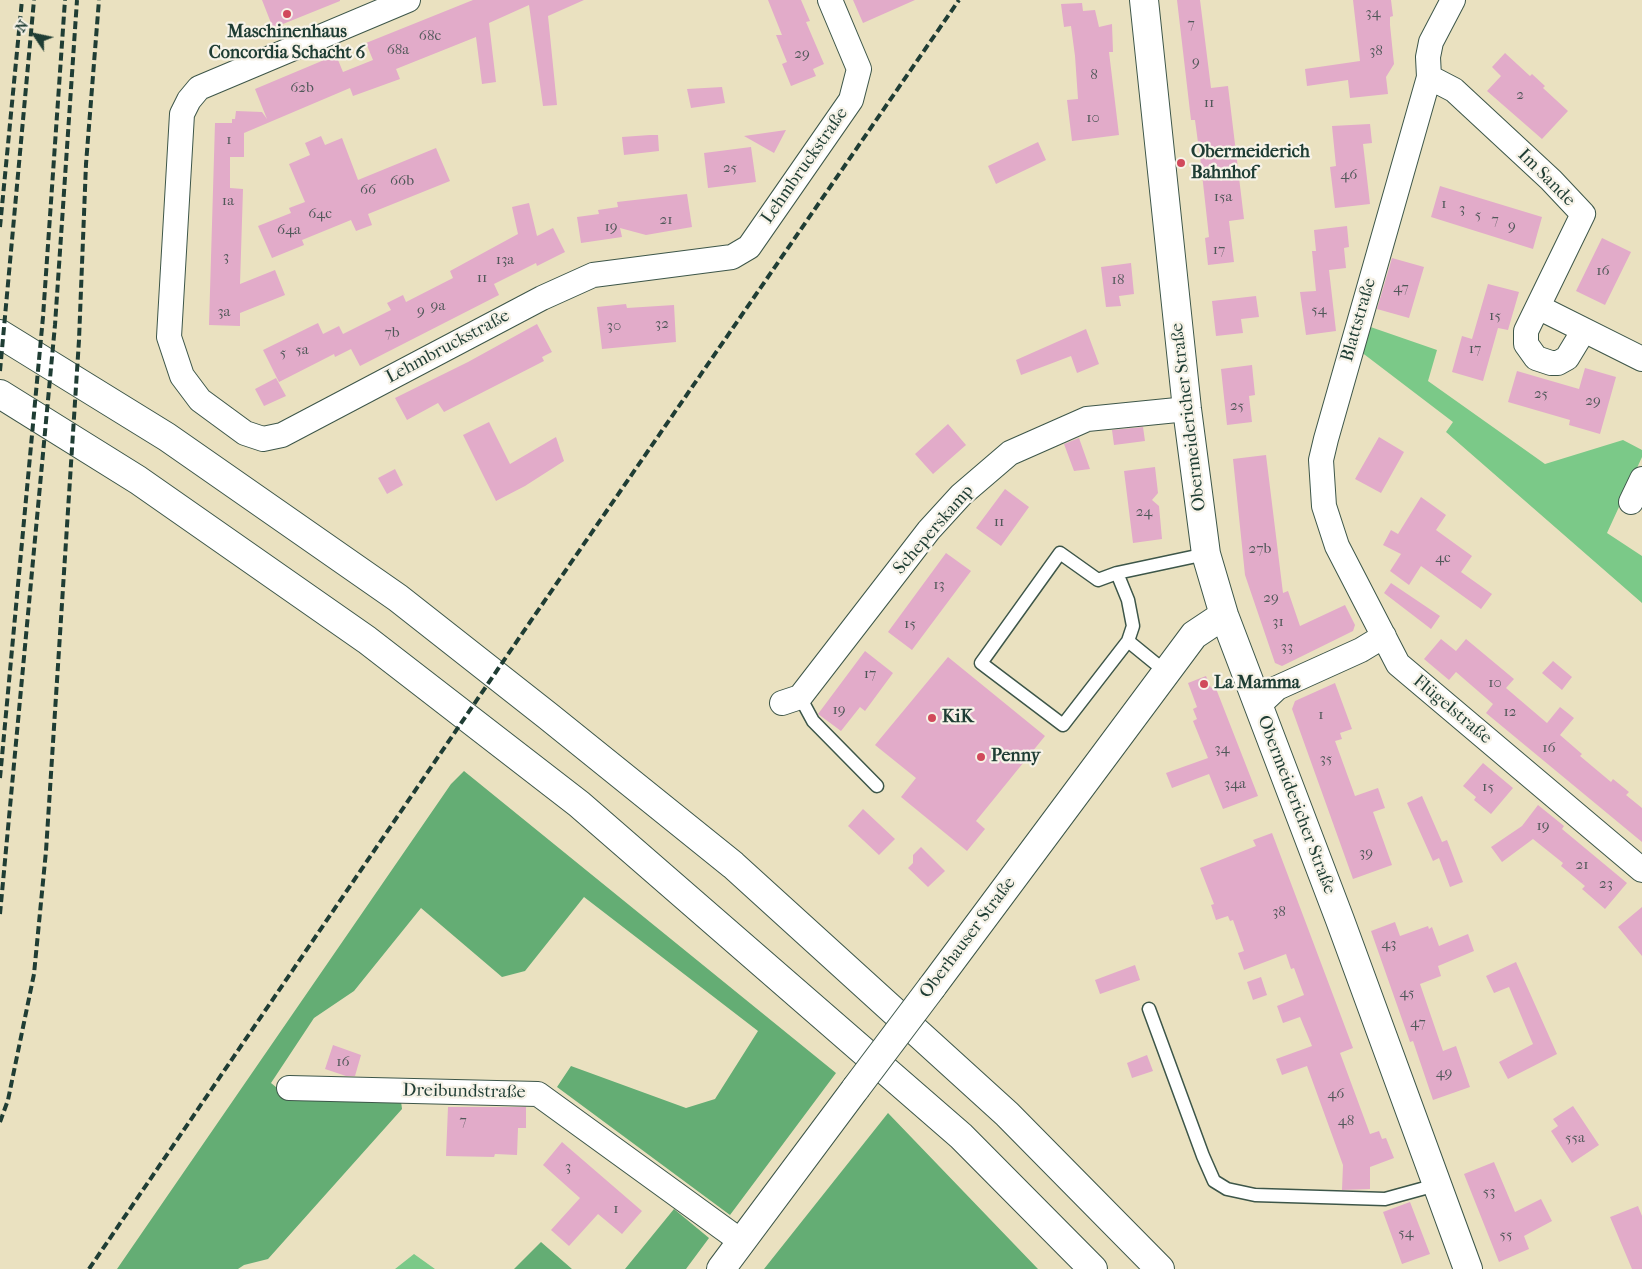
<!DOCTYPE html>
<html>
<head>
<meta charset="utf-8">
<style>
	body { margin:0 }
	#map { position:relative; width:1642px; height:1269px; overflow:hidden; background:#eae1c0; font-family:"IM FELL French Canon",serif }
	canvas { display:block }
	.north { position:absolute; left:10px; top:10px; width:50px; height:50px; -webkit-text-stroke:4px #f7f3e8; paint-order:stroke; rotate:304deg; font-size:14px; font-weight:700; line-height:20px; text-align:center; color:#1f3d34 }
	.north::after { content:''; display:block; margin:auto; width:18px; height:22px; background:#1f3d34; clip-path:polygon(50% 0,100% 100%,50% 72%,0 100%) }
</style>
</head>
<body>
<div id="map">
<canvas width="1642" height="1269"></canvas>
<div class="north">N</div>
</div>
<script>
const context = document.querySelector('canvas').getContext('2d');
context.lineJoin = 'round';
function paint(path, color) {
  context.fillStyle = color;
  context.fill(path, 'evenodd');
}
function toPath(rows) {
  const path = new Path2D();
  for (const r of rows) {
    path.moveTo(r[0], r[1]);
    for (let i = 2; i < r.length; i += 2) path.lineTo(r[i], r[i + 1]);
  }
  return path;
}
function stroke(path, color, width, dash) {
  context.strokeStyle = color;
  context.lineWidth = width;
  context.lineCap = dash ? 'butt' : 'round';
  context.setLineDash(dash || []);
  context.stroke(path);
}
function label(font, color, halo, rows, align = 'center') {
  context.font = font + ' "IM FELL French Canon",serif';
  context.lineWidth = 4.5;
  context.setLineDash([]);
  context.textBaseline = 'middle';
  context.strokeStyle = halo;
  context.fillStyle = color;
  for (const [text, x, y, turn = 0] of rows) {
    context.save();
    context.translate(x, y);
    context.rotate((+turn || 0) * Math.PI / 180);
    context.textAlign = isNaN(turn) ? turn : align;
    if (halo) context.strokeText(text, 0, 0);
    context.fillText(text, 0, 0);
    context.restore();
  }
}
paint(toPath([
	[1359,323,1437,350,1428,381,1545,464,1623,440,1642,450,1642,457,1607,533,1642,556,1642,603,1446,432,1453,422,1352,345],
	[414,1254,435,1269,395,1269]
]), '#7bc988');
paint(toPath([
	[464,771,836,1073,730,1215,557,1087,571,1066,686,1108,715,1099,758,1031,584,897,525,971,502,977,421,908,354,991,314,1018,271,1083,287,1096,401,1101,402,1109,268,1259,244,1265,238,1269,117,1269,451,784],
	[888,1113,1038,1269,764,1269],
	[674,1209,709,1238,686,1269,625,1269],
	[541,1242,572,1269,514,1269]
]), '#64ad74');
paint(toPath([
	[262,0,340,0,340,1,273,28],
	[473,0,584,0,548,16,557,105,543,106,529,5,489,23,496,82,482,84,476,37,396,69,400,79,353,96,350,88,244,133,244,157,230,157,230,188,243,189,240,284,275,270,285,295,240,313,240,326,209,325,215,123,232,123,232,119,235,119,236,111,262,112,267,119,255,89,336,55,343,72,373,60,366,43],
	[768,0,801,0,810,21,806,22,824,64,813,69,816,76,791,86,782,64,787,62,776,35,782,35],
	[853,0,915,0,863,23],
	[1177,0,1200,0,1211,88,1228,86,1244,219,1229,221,1234,262,1208,265,1205,238,1209,237,1201,165,1195,120,1191,120],
	[1353,0,1391,0,1393,16,1390,17,1390,25,1394,64,1386,77,1388,94,1350,98,1348,80,1307,86,1305,69,1360,61],
	[1082,3,1083,11,1095,10,1099,27,1112,24,1113,52,1109,52,1119,135,1072,141,1067,100,1078,99,1075,56,1071,26,1064,27,1061,4],
	[1505,53,1530,76,1532,74,1545,86,1543,88,1568,111,1542,139,1487,91,1501,76,1492,67],
	[722,87,725,103,691,108,687,89],
	[1370,124,1372,143,1363,144,1370,204,1335,208,1330,167,1336,166,1332,126],
	[786,130,774,153,744,136],
	[650,135,658,135,659,151,624,155,622,137],
	[321,136,325,145,342,138,358,180,436,148,450,181,368,214,372,225,356,231,351,220,302,240,304,245,272,258,258,226,291,213,289,208,305,202,289,164,310,155,305,143],
	[1038,142,1046,160,996,184,988,166],
	[751,147,756,182,708,188,704,153],
	[1440,186,1542,217,1533,249,1431,217],
	[687,194,692,227,646,235,620,228,622,237,581,243,577,217,599,214,598,210,618,207,617,202],
	[529,203,537,236,553,228,565,252,537,266,536,263,494,284,499,295,360,366,351,349,335,357,334,354,279,382,263,350,318,323,323,334,339,326,343,334,391,310,387,303,403,295,406,302,453,278,450,271,518,234,512,207],
	[1347,226,1349,247,1344,248,1346,268,1329,270,1336,331,1306,335,1300,292,1316,291,1312,251,1316,251,1314,230],
	[1602,238,1631,252,1605,305,1576,291],
	[1392,258,1424,267,1409,318,1377,309],
	[1131,263,1134,294,1119,296,1121,306,1106,307,1101,267],
	[1488,284,1519,292,1508,330,1498,328,1483,381,1452,372,1462,336,1472,339],
	[1256,296,1259,317,1241,319,1243,333,1216,336,1212,301],
	[626,304,627,308,674,305,676,342,602,349,597,307],
	[537,324,552,352,542,357,544,361,444,412,438,403,407,420,395,398,468,362],
	[1086,329,1099,364,1077,373,1071,356,1021,375,1016,360],
	[1252,365,1255,395,1249,396,1252,422,1227,425,1221,369],
	[1585,368,1616,377,1600,434,1569,425,1570,420,1508,402,1517,371,1579,389],
	[276,378,286,396,264,406,255,389],
	[489,422,510,464,556,437,564,461,525,486,496,501,463,435],
	[948,424,966,445,933,474,915,454],
	[1143,427,1145,441,1114,445,1112,430],
	[1379,437,1404,452,1381,493,1355,479],
	[1079,438,1090,469,1074,471,1064,444],
	[1266,455,1283,593,1288,591,1300,626,1345,605,1355,625,1353,631,1282,666,1275,663,1245,575,1233,459],
	[1155,467,1158,493,1152,500,1159,506,1162,539,1133,543,1124,471],
	[395,469,403,485,387,494,378,478],
	[1005,489,1029,507,1001,546,976,528],
	[1421,497,1446,515,1436,530,1472,556,1461,572,1492,594,1481,609,1421,566,1409,585,1390,571,1401,554,1383,545,1391,530,1398,534],
	[946,553,971,571,912,650,888,632],
	[1391,583,1440,616,1431,629,1384,593],
	[1441,639,1456,651,1466,639,1514,679,1506,688,1547,723,1560,707,1574,718,1560,735,1582,754,1580,756,1611,782,1613,779,1629,792,1626,795,1642,808,1642,842,1486,713,1493,704,1456,672,1449,680,1424,659],
	[865,651,893,673,865,711,860,707,841,731,818,714],
	[948,657,1045,736,976,821,985,829,967,851,901,797,916,778,875,745],
	[1553,661,1572,677,1562,690,1542,673],
	[1206,676,1211,688,1215,686,1258,796,1223,809,1209,774,1172,788,1166,773,1208,758,1193,721,1197,719,1193,709,1197,707,1188,683],
	[1335,683,1352,729,1340,733,1342,739,1335,741,1355,796,1378,788,1385,808,1373,812,1392,865,1353,879,1292,709,1295,701],
	[1483,763,1513,788,1491,814,1474,800,1476,797,1463,786],
	[1422,796,1442,842,1447,840,1463,882,1450,887,1439,858,1433,861,1407,803],
	[1538,805,1564,826,1562,829,1627,883,1605,909,1582,889,1585,886,1561,866,1563,863,1533,839,1502,862,1491,847,1522,826],
	[863,809,895,839,879,855,848,826],
	[1272,833,1353,1048,1340,1053,1370,1134,1379,1131,1382,1139,1386,1138,1394,1158,1370,1167,1370,1189,1342,1190,1343,1165,1307,1066,1282,1075,1276,1059,1312,1046,1300,1017,1283,1023,1277,1006,1304,995,1294,968,1291,969,1286,954,1244,970,1238,953,1244,951,1233,920,1230,921,1228,916,1216,920,1211,905,1214,904,1200,868,1256,846,1253,840],
	[921,847,945,871,928,887,908,868,913,863,913,855],
	[1642,907,1642,956,1618,927],
	[1395,922,1400,936,1428,926,1429,929,1432,927,1439,946,1468,934,1474,951,1438,966,1441,976,1420,984,1443,1051,1456,1046,1470,1087,1433,1100,1413,1041,1410,1042,1371,931],
	[1516,962,1557,1054,1508,1079,1499,1062,1533,1044,1509,987,1494,993,1486,976],
	[1135,965,1140,980,1100,994,1095,980],
	[1261,977,1267,995,1253,1000,1247,982],
	[333,1045,361,1055,355,1076,346,1076,325,1069],
	[1147,1055,1153,1071,1132,1078,1127,1063],
	[1573,1106,1599,1145,1572,1163,1551,1131,1558,1126,1553,1119],
	[448,1107,526,1107,526,1128,518,1128,517,1155,495,1154,494,1157,446,1156],
	[562,1142,642,1211,622,1234,598,1214,569,1246,551,1230,580,1198,543,1165],
	[1494,1162,1515,1212,1541,1199,1552,1221,1524,1236,1529,1249,1499,1262,1464,1174],
	[1410,1202,1430,1254,1402,1264,1383,1212],
	[1638,1206,1642,1216,1642,1269,1632,1269,1610,1217]
]), '#e2abc9');
const lane = toPath([
	[1117,573,1128,600,1133,626,1128,641,1166,672],
	[1128,641,1063,725,981,663,1060,553,1098,580,1117,573,1206,554],
	[800,697,813,721,877,786],
	[1149,1009,1203,1156,1214,1181,1227,1189,1255,1195,1385,1199,1436,1185]
]);
const street = toPath([
	[408,0,199,88,189,100,182,114,169,337,182,376,200,400,245,433,263,439,282,435,542,298,593,275,732,257,749,247,851,100,859,69,830,0],
	[1453,0,1431,42,1428,57,1429,77,1326,439,1321,460,1324,506,1337,546,1398,664,1642,870],
	[1429,77,1454,90,1551,180,1583,214,1526,331,1526,344,1536,358,1551,363,1558,363,1567,358,1584,330],
	[1538,307,1642,359],
	[1631,502,1642,479],
	[782,703,800,697,929,530,961,495,1010,453,1087,419,1187,409],
	[1258,706,1277,688,1361,650,1384,636],
	[289,1088,538,1094,742,1242]
]);
const secondary = toPath([
	[1144,0,1187,409,1206,554,1224,615,1340,920,1468,1269],
	[932,987,1194,635,1224,615],
	[721,1269,856,1088]
]);
const highway = toPath([
	[0,334,167,437,398,598,548,716,733,865,1007,1114,1160,1269],
	[0,394,138,480,367,640,579,804,961,1136,1093,1269]
]);
stroke(lane, '#3d5649', 15);
stroke(street, '#3d5649', 26);
stroke(secondary, '#3d5649', 30);
stroke(highway, '#3d5649', 30);
stroke(lane, '#fff', 12);
stroke(street, '#fff', 24);
stroke(secondary, '#fff', 28);
stroke(highway, '#fff', 28);
stroke(toPath([
	[0,227,22,0],
	[0,371,34,0],
	[0,778,43,317,65,0],
	[0,914,55,325,77,0],
	[0,1122,8,1100,34,974,46,851,79,340,86,164,99,0],
	[89,1269,528,625,959,0]
]), '#1f3d34', 4, [8, 4]);
const secondaryBridge = toPath([
	[856,1088,932,987]
]);
stroke(secondaryBridge, '#3d5649', 30, []);
stroke(secondaryBridge, '#fff', 28);
for (const [x, y, r, color] of [
	[287,14,5,"#d1495b"],
	[1181,163,5,"#d1495b"],
	[1204,684,5,"#d1495b"],
	[932,718,5,"#d1495b"],
	[981,757,5,"#d1495b"]
]) {
  const dot = new Path2D();
  dot.arc(x, y, r, 0, 2 * Math.PI);
  context.fillStyle = color;
  context.fill(dot);
  stroke(dot, '#f7f3e8', 2);
}
label('15px', '#505859', null, [
	["34",1373,13],
	["7",1191,24],
	["68c",430,36],
	["68a",398,50],
	["38",1376,51],
	["29",802,54],
	["9",1196,62],
	["8",1094,75],
	["62b",302,88],
	["2",1520,95],
	["11",1209,103],
	["10",1093,118],
	["1",229,140],
	["25",730,168],
	["46",1349,175],
	["66b",402,181],
	["66",368,190],
	["15a",1223,197],
	["1a",228,201],
	["1",1444,204],
	["3",1462,209],
	["64c",320,214],
	["5",1478,215],
	["21",666,220],
	["7",1495,220],
	["9",1512,226],
	["19",611,227],
	["64a",289,230],
	["17",1219,250],
	["3",226,257],
	["13a",505,260],
	["16",1603,271],
	["11",482,278],
	["18",1118,280],
	["47",1401,288],
	["9a",438,306],
	["54",1319,310],
	["9",421,311],
	["3a",224,312],
	["15",1495,316],
	["32",662,324],
	["30",614,326],
	["7b",392,333],
	["17",1475,349],
	["5a",302,350],
	["5",283,353],
	["25",1541,394],
	["29",1593,401],
	["25",1237,406],
	["24",1144,512],
	["11",999,522],
	["27b",1260,549],
	["4c",1443,558],
	["13",939,585],
	["29",1271,598],
	["31",1278,622],
	["15",910,624],
	["33",1287,647],
	["17",870,674],
	["10",1495,683],
	["19",839,710],
	["12",1510,712],
	["1",1321,715],
	["16",1549,748],
	["34",1222,749],
	["35",1326,759],
	["34a",1235,784],
	["15",1488,787],
	["19",1543,826],
	["39",1366,853],
	["21",1582,865],
	["23",1606,884],
	["38",1279,912],
	["43",1389,944],
	["45",1407,993],
	["47",1418,1023],
	["16",343,1062],
	["49",1444,1073],
	["46",1336,1094],
	["7",463,1121],
	["48",1346,1121],
	["55a",1575,1138],
	["3",568,1167],
	["53",1489,1192],
	["1",616,1209],
	["54",1406,1233],
	["55",1506,1235]
]);
label('bold 18px', '#1f3d34', '#f7f3e8', [
	["Maschinenhaus",287,33,"center"],
	["Concordia Schacht 6",287,54,"center"],
	["Obermeiderich",1191,153],
	["Bahnhof",1191,174],
	["La Mamma",1214,684],
	["KiK",942,718],
	["Penny",991,757]
], 'left');
label('18px', '#1f3d34', '#f7f3e8', [
	["Lehmbruckstraße",805,166,-55],
	["Im Sande",1546,178,45],
	["Blattstraße",1359,320,-74],
	["Lehmbruckstraße",448,347,-28],
	["Obermeidericher Straße",1189,417,-97],
	["Scheperskamp",934,530,-49],
	["Flügelstraße",1452,710,40],
	["Obermeidericher Straße",1296,805,69],
	["Oberhauser Straße",968,938,-53],
	["Dreibundstraße",464,1092,1]
]);
</script>
</body>
</html>
